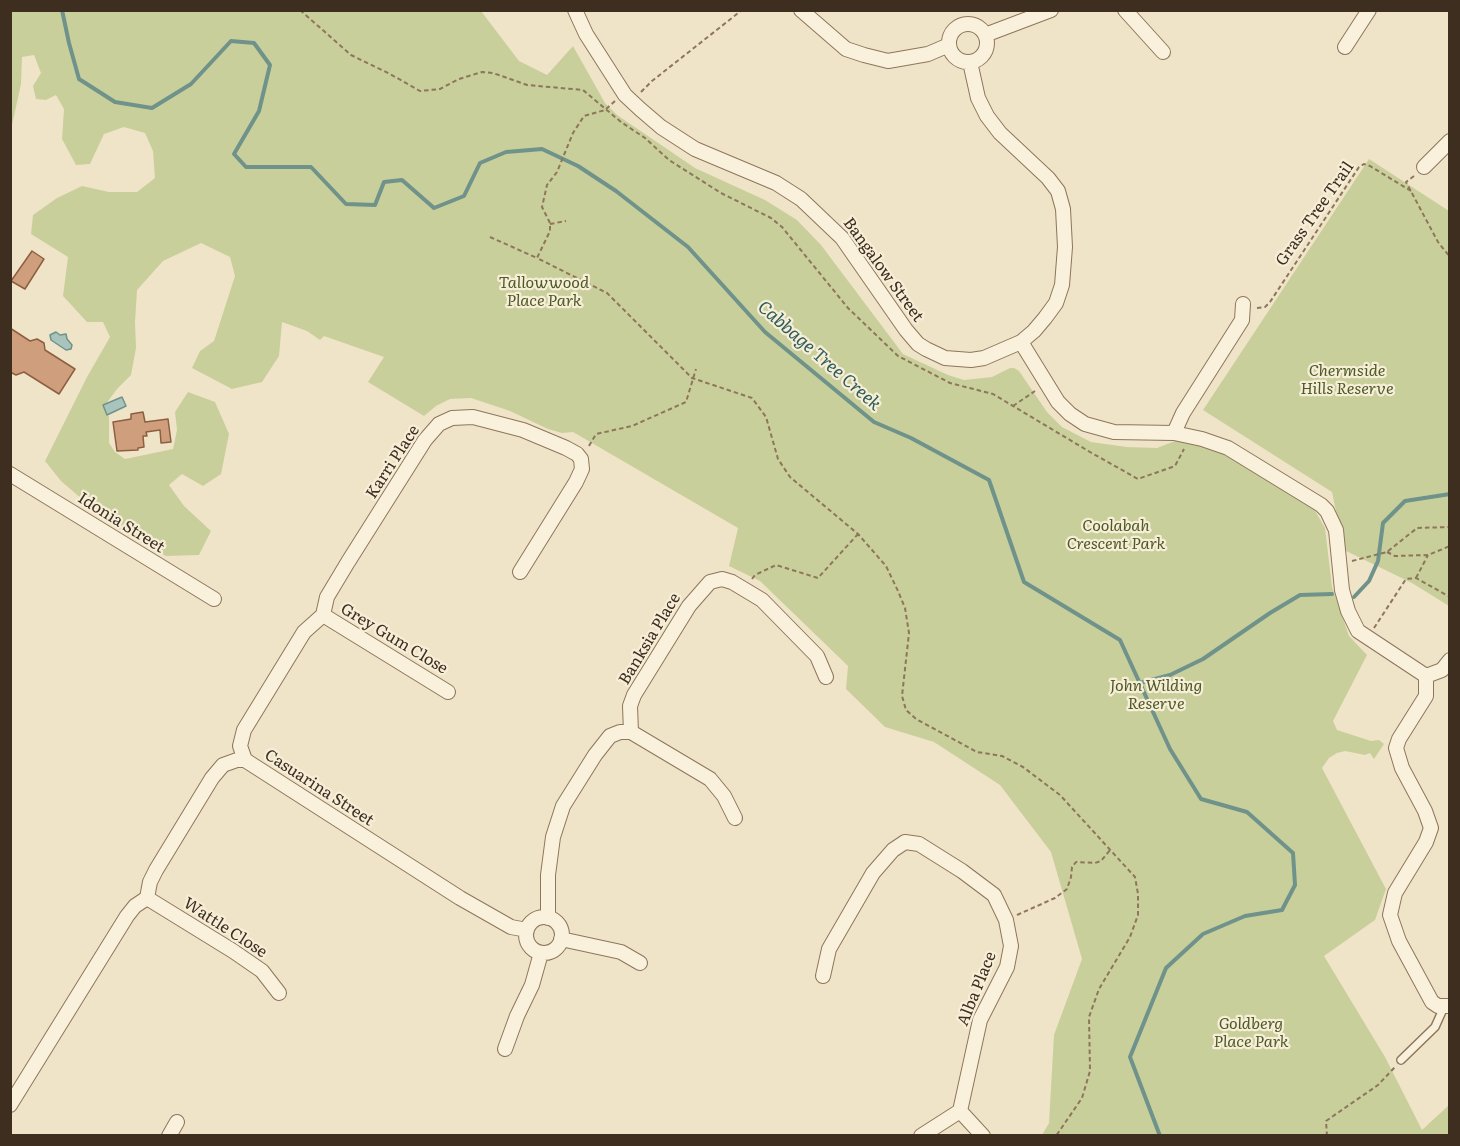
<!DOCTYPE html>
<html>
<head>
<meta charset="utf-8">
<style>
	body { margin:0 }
	#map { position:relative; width:1460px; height:1146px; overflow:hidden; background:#f0e4c8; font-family:Literata,serif }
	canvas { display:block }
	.frame { position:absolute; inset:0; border:12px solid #3d2e20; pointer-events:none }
</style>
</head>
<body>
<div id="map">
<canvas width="1460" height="1146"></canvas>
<div class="frame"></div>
</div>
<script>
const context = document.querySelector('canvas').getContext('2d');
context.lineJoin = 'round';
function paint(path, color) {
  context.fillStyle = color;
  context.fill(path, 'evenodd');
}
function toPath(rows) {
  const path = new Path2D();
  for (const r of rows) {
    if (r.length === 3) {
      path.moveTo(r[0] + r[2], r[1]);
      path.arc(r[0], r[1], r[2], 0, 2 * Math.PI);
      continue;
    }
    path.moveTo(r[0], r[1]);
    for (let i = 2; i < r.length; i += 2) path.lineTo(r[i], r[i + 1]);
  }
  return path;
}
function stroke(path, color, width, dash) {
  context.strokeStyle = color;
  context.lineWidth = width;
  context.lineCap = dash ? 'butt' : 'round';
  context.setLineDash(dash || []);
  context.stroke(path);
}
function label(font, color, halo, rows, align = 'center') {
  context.font = font + ' Literata,serif';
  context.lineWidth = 4.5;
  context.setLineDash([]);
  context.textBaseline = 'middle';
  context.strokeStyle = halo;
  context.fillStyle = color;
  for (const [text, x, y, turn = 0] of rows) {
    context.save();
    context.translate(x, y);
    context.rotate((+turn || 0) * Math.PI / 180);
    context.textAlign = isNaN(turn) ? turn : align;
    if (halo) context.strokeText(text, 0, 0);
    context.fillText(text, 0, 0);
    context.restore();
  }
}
paint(toPath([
	[10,11,481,11,519,61,547,75,573,46,605,103,617,115,695,168,765,200,797,220,821,245,903,354,948,375,964,380,992,377,1010,368,1014,368,1019,371,1047,412,1062,427,1091,442,1127,447,1157,448,1175,441,1193,442,1210,446,1314,509,1325,528,1332,587,1349,636,1367,655,1333,721,1337,730,1371,741,1379,740,1384,744,1374,759,1370,753,1365,755,1345,751,1337,753,1329,758,1322,768,1386,889,1375,920,1324,956,1385,1057,1422,1130,1449,1105,1449,1135,1042,1135,1049,1123,1054,1035,1082,959,1051,852,1000,785,934,742,885,727,846,689,848,666,760,581,729,566,738,528,573,432,562,433,548,429,510,411,471,398,450,399,436,406,424,416,368,382,384,357,324,336,320,340,307,331,282,322,279,356,262,382,232,389,192,368,200,351,214,341,235,276,230,257,201,243,163,261,137,290,135,322,136,348,131,375,117,389,106,404,104,409,109,417,109,443,115,452,125,459,173,449,177,430,175,412,188,392,215,402,229,434,221,474,203,486,182,474,169,485,184,506,211,531,199,555,166,556,111,524,61,481,45,461,87,377,110,337,103,322,87,322,63,296,68,257,31,234,33,215,57,198,82,186,109,192,137,192,155,178,153,151,145,133,124,127,104,134,90,164,76,165,62,139,64,109,56,95,46,100,36,99,33,86,41,73,34,55,22,57,21,84,12,125,11,125],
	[1369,159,1449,211,1449,606,1412,583,1344,550,1332,492,1203,410]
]), '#c9cf9b');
const water = toPath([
	[56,332,60,335,66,334,67,339,72,345,71,349,66,350,51,340,50,335,56,332],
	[122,397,126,406,107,415,103,405,122,397]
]);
paint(water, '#a9c4bc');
stroke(water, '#6f938a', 1.5);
stroke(toPath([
	[62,10,69,43,79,79,115,102,152,108,191,84,231,41,254,43,270,65,259,111,234,154,246,167,311,167,346,204,375,205,384,182,402,180,434,208,464,196,480,163,506,152,542,149,578,166,616,191,688,247,765,332,874,422,911,438,989,480,1024,582,1120,640,1170,749,1201,799,1247,812,1293,853,1295,885,1282,910,1245,916,1203,934,1166,968,1130,1057,1160,1136],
	[1354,597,1369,581,1378,561,1383,523,1405,501,1450,494],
	[1140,683,1170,675,1203,659,1270,613,1300,595,1332,594]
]), '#6f938a', 4);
const building = toPath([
	[32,251,44,259,25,289,11,281,32,251],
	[10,328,30,341,37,339,44,343,45,350,75,369,59,394,24,372,16,375,10,372,10,328],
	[143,412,145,422,168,419,171,442,161,443,160,430,146,432,147,436,143,436,144,447,138,448,138,450,117,451,113,422,131,419,131,414,143,412]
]);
paint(building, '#cf9f7d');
stroke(building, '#8d5f41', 1.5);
const lane = toPath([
	[1401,1060,1435,1027,1444,1007]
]);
const street = toPath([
	[575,10,586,34,625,95,640,109,661,127,695,149,776,183,801,199,842,238,906,330,918,344,926,349,945,358,971,360,984,358,1021,342,1034,331,1045,318,1056,303,1062,285,1065,247,1063,209,1058,191,1048,178,1000,133,987,116,978,98,970,62],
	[801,10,846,49,864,55,888,61,928,54,949,45],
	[1125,10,1163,52],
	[968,43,19],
	[985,35,1051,10],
	[1345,47,1369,10],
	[1424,167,1450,141],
	[1021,342,1058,402,1070,414,1085,424,1114,432,1174,433,1202,439,1228,448,1321,505,1327,511,1336,530,1342,590,1348,611,1358,631,1426,676],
	[1174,433,1183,413,1242,320,1243,304],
	[10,474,214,599],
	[323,615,448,692],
	[1450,660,1442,670,1426,676,1426,696,1399,739,1396,748,1402,768,1425,811,1431,828,1426,842,1395,893,1390,915,1399,941,1432,1002,1438,1006,1450,1006],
	[631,732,710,779,724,796,735,818],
	[245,760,240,746,244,730,304,632,323,615,327,597,348,562,425,440,439,424,452,418,473,417,523,430,566,448,577,454,581,459,582,469,576,482,520,572],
	[147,898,233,951,262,971,279,993],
	[544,935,18],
	[548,918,548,875,553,837,563,806,595,755,610,736,620,732,631,732,630,706,634,695,689,606,710,582,722,579,732,582,762,600,817,656,826,677],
	[561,939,621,952,640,963],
	[823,976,829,949,873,873,893,850,905,842,919,844,962,871,994,895,1006,920,1011,946,1007,967,980,1020,960,1111],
	[505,1049,517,1016,532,985,541,953],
	[10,1105,127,916,135,906,147,898,150,882,156,870,212,778,223,765,237,760,245,760,460,898,511,927,527,930],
	[960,1111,983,1136],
	[169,1136,177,1122],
	[921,1136,960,1111]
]);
stroke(lane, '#8d765c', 10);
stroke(street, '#8d765c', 16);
stroke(toPath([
	[300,10,351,55,390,74,420,91,440,89,459,79,482,72,493,73,527,85,583,90,621,122,645,138,669,160,721,193,771,218,782,227,848,308,898,356,950,383,993,394,1090,452,1138,479,1175,466,1184,449],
	[641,92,652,81,742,10],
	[615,101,605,110,584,116,573,133,557,172,547,185,542,207,550,223,550,231,537,258,607,293,692,378,752,398,766,417,778,459,790,477,858,534,886,566,898,591,905,608,909,633,902,696,906,710,916,719,977,752,1002,756,1023,767,1060,795,1135,877,1138,894,1138,915,1130,937,1099,989,1089,1017,1090,1071,1082,1098,1056,1136],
	[1414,176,1406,182,1438,242,1450,257],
	[550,224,566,221],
	[490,237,537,258],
	[1257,308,1265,307,1270,302,1359,167,1364,164,1370,166,1411,191],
	[1013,406,1035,391],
	[589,446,596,434,632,426,686,402,696,369],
	[1387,552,1395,556,1428,555,1450,546],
	[1352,561,1387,552,1417,528,1450,527],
	[1416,578,1428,555],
	[752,579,755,575,776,565,818,578,858,534],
	[1374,628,1406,579,1416,578,1450,597],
	[1017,915,1055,898,1067,889,1071,877,1072,867,1076,862,1095,863,1101,861,1111,849],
	[1327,1136,1326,1121,1378,1085,1395,1067]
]), '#8d765c', 2, [4.5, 3]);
stroke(lane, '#faf1dc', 7);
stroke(street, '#faf1dc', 14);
label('16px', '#3d2e20', '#f7eed8', [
	["Grass Tree Trail",1315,214,-55],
	["Bangalow Street",883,270,54],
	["Karri Place",393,462,-57],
	["Idonia Street",121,523,32],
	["Grey Gum Close",394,639,31],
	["Banksia Place",650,639,-59],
	["Casuarina Street",319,788,33],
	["Wattle Close",225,928,33],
	["Alba Place",977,989,-68]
]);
label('italic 16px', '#4d5a26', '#f7eed8', [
	["Tallowwood",544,283],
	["Place Park",544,301],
	["Chermside",1347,371],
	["Hills Reserve",1347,389],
	["Coolabah",1116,526],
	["Crescent Park",1116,544],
	["John Wilding",1156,686],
	["Reserve",1156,704],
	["Goldberg",1251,1024],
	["Place Park",1251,1042]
]);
label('italic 18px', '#2f5d5a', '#f7eed8', [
	["Cabbage Tree Creek",819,356,41]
]);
</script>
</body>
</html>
